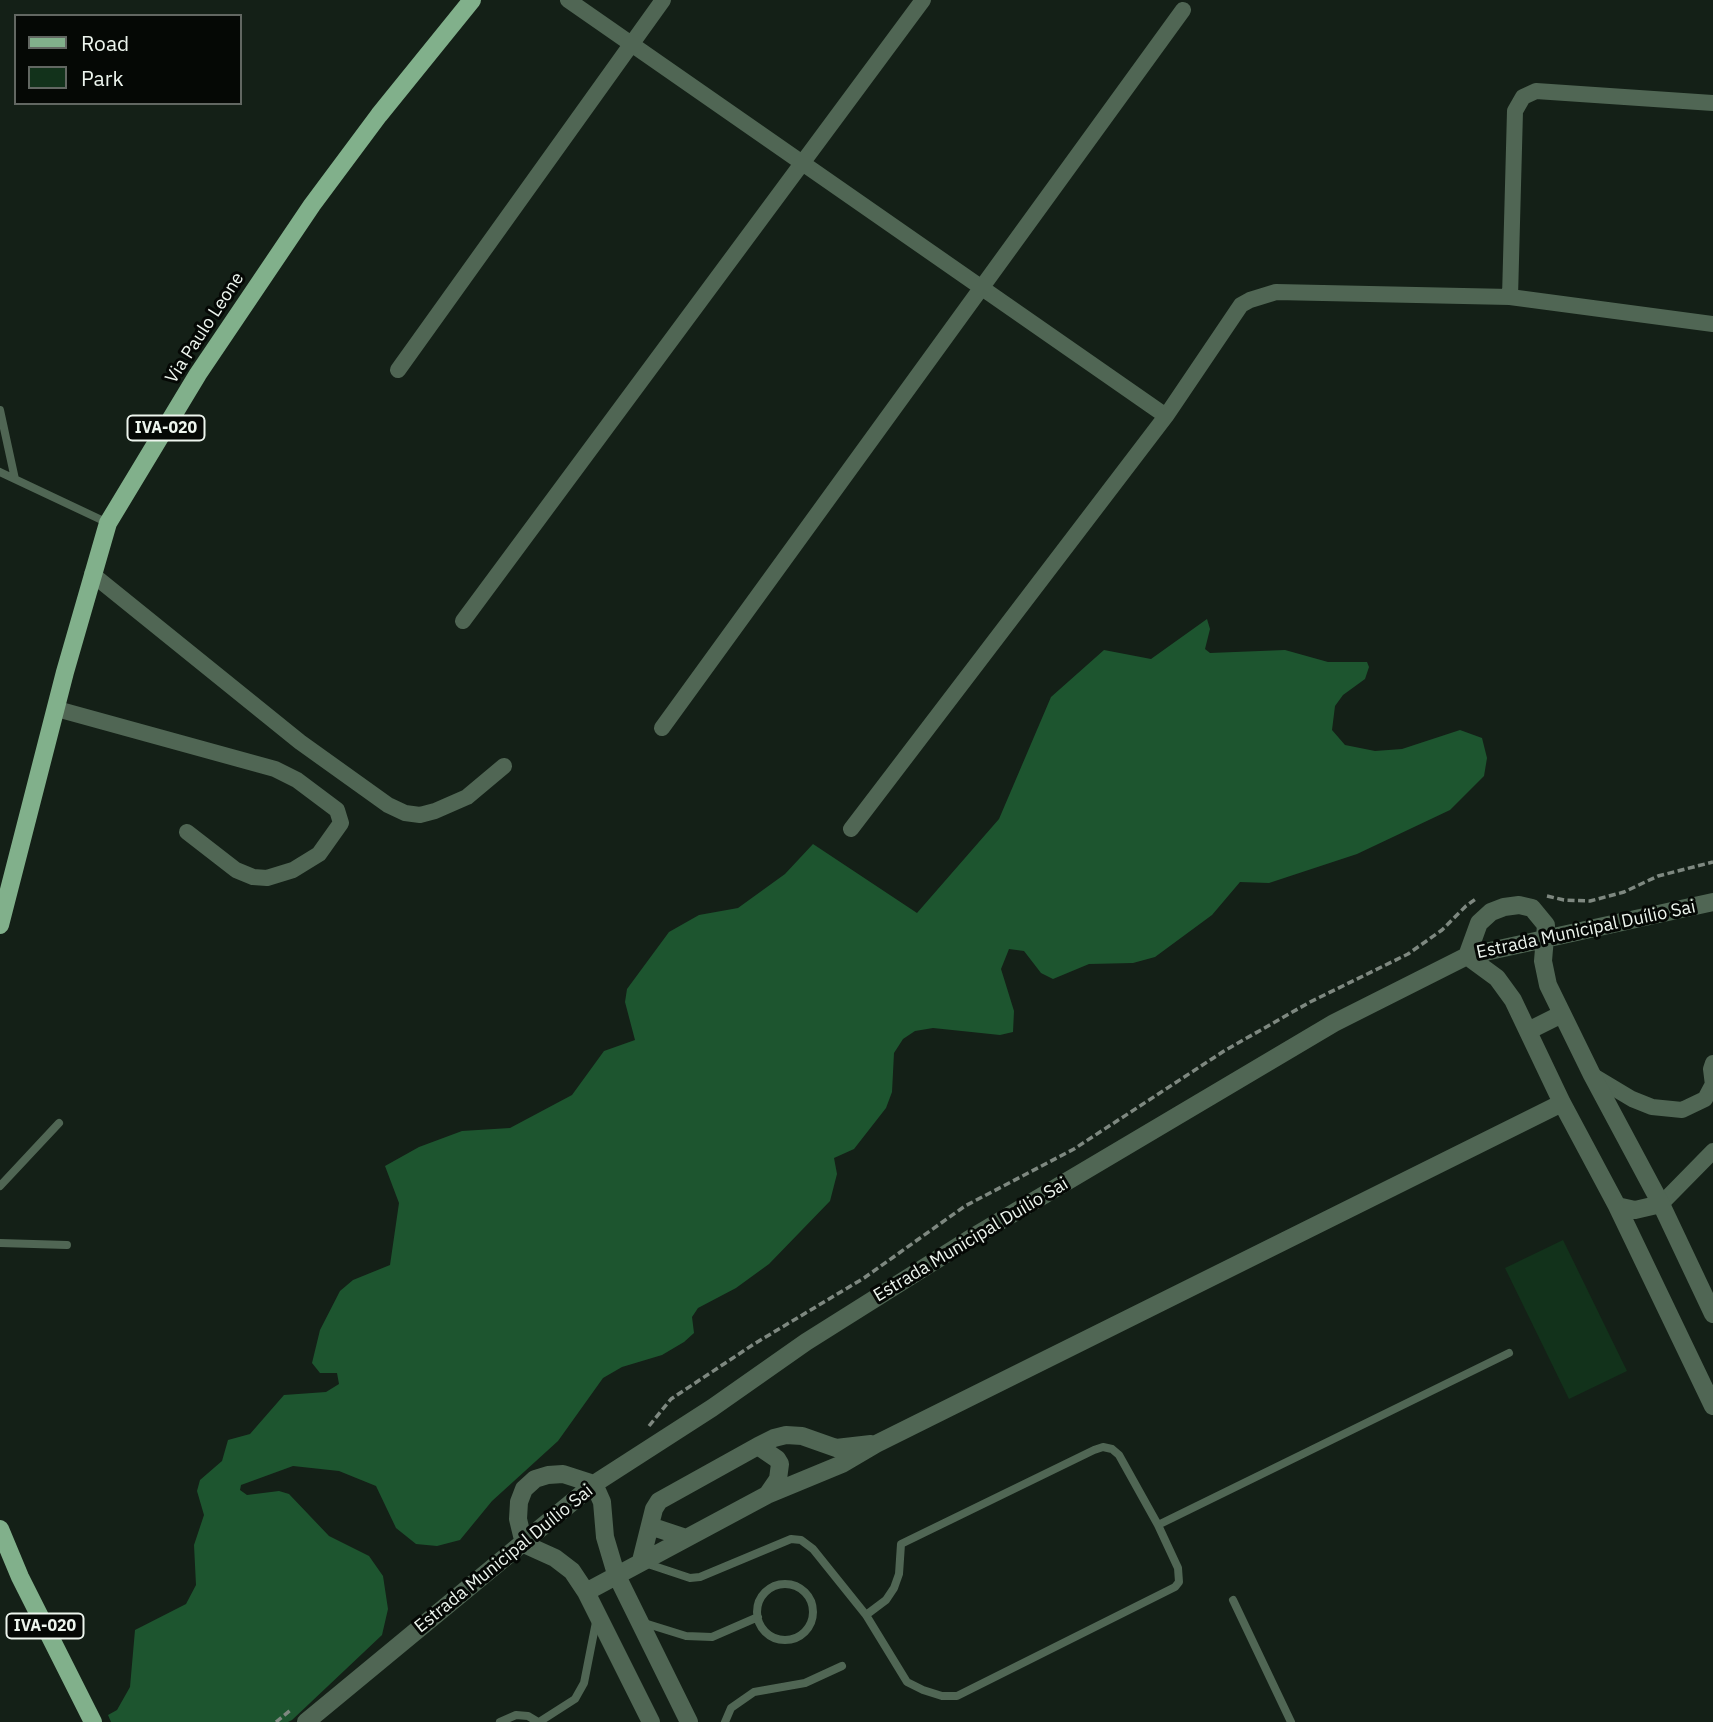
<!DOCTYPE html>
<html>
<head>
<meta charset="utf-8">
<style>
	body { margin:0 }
	#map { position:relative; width:1713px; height:1722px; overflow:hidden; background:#142017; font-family:"IBM Plex Sans",sans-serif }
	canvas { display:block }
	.legend { position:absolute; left:14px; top:14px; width:228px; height:91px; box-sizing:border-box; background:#050805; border:2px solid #626762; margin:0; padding:9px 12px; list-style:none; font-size:21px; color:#edf5ee }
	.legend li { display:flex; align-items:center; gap:14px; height:35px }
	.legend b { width:35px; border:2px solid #626762 }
</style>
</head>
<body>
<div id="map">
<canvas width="1713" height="1722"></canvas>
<ul class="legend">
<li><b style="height:9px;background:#81b08b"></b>Road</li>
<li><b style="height:19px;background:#12321b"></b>Park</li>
</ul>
</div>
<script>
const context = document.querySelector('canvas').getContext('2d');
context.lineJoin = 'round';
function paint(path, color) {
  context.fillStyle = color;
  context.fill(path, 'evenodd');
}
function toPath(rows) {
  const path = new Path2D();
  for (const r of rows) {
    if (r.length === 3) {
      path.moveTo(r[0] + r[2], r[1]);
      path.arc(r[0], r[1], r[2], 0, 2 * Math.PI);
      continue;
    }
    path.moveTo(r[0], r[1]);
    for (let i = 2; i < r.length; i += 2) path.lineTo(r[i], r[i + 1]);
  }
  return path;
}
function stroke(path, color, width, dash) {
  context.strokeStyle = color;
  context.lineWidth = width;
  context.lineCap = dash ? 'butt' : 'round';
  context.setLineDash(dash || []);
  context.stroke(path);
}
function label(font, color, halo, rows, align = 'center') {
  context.font = font + ' "IBM Plex Sans",sans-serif';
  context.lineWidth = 6;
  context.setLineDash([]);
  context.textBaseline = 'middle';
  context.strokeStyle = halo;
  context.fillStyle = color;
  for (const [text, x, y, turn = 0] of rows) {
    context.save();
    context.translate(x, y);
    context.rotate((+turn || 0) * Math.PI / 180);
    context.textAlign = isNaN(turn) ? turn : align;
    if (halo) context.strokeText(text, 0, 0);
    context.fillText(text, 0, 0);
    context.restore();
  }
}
paint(toPath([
	[1563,1240,1627,1371,1569,1399,1505,1268]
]), '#12321b');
paint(toPath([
	[1207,619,1210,629,1205,649,1210,653,1285,650,1328,662,1367,662,1369,667,1365,679,1343,695,1335,706,1332,730,1345,745,1375,751,1402,749,1460,730,1482,738,1487,758,1484,776,1450,810,1357,854,1269,883,1240,882,1212,915,1155,957,1133,963,1089,964,1053,979,1041,973,1024,951,1009,949,1001,969,1014,1011,1013,1032,1000,1035,933,1028,915,1031,903,1039,894,1053,892,1092,886,1108,854,1149,834,1158,837,1174,830,1201,769,1264,736,1288,698,1308,692,1317,694,1333,684,1342,662,1355,622,1367,603,1378,558,1441,492,1501,460,1540,437,1546,416,1544,396,1528,376,1486,339,1471,293,1466,241,1485,240,1490,247,1495,279,1491,289,1494,329,1536,369,1556,383,1576,388,1609,382,1635,292,1720,288,1722,111,1722,108,1715,117,1710,130,1687,135,1630,186,1604,196,1585,194,1545,204,1515,197,1491,200,1480,222,1461,228,1440,250,1434,284,1395,326,1392,339,1384,337,1373,320,1373,312,1363,320,1330,340,1291,353,1280,390,1265,399,1203,385,1166,419,1147,462,1131,510,1128,572,1095,604,1051,635,1040,625,1002,627,989,669,932,699,915,738,908,785,874,813,844,917,913,999,819,1051,697,1104,650,1151,659]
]), '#1d552f');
stroke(toPath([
	[1547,896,1564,900,1590,901,1624,892,1658,876,1713,862],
	[649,1426,671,1399,754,1344,864,1278,965,1206,1074,1149,1224,1051,1310,1002,1408,954,1442,930,1466,906,1477,898],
	[276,1722,292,1709]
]), '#7e8880', 3.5, [7, 3.5]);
stroke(toPath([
	[0,410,15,479],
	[0,472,108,523],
	[0,1186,59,1123],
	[0,1243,67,1245],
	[645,1563,690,1578,700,1577,791,1539,801,1540,813,1549,866,1615,907,1682,923,1690,942,1696,957,1696,1175,1587,1179,1582,1178,1568,1158,1525,1509,1353],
	[785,1612,28],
	[1233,1600,1291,1722],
	[866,1615,886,1600,894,1588,899,1574,901,1544,1094,1450,1103,1447,1112,1449,1119,1455,1158,1525],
	[641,1622,686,1636,712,1637,758,1617],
	[500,1722,516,1715,528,1716,538,1722],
	[539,1722,575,1699,584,1683,596,1622],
	[725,1722,731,1708,754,1692,805,1683,842,1666]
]), '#506654', 8);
stroke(toPath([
	[568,0,1166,416],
	[1510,297,1515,111,1523,97,1536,91,1713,103],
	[398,370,663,0],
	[92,574,300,742,388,805,405,813,420,815,435,811,467,797,504,766],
	[463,621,923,0],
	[57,709,275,769,297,780,337,810,341,823,319,854,293,870,267,878,253,877,236,870,187,832],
	[662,728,1183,10],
	[851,829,1166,416,1241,305,1250,300,1276,292,1510,297,1713,324],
	[1713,1063,1711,1069,1713,1085],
	[1592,1075,1632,1099,1652,1107,1682,1110,1705,1099,1713,1084],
	[1661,1204,1713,1151]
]), '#506654', 16);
stroke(toPath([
	[1528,1031,1562,1014],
	[1617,1206,1635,1210,1661,1204],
	[1713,1314,1661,1204,1592,1075,1548,985,1543,961,1546,925,1532,908,1519,905,1504,907,1491,912,1479,923,1467,956,1497,978,1513,1000,1562,1103,1617,1206,1713,1406],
	[758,1446,777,1459,780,1464,778,1479,767,1495],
	[650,1526,686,1538],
	[524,1544,518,1519,519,1502,524,1489,535,1479,548,1475,563,1474,594,1484,602,1502,605,1537,616,1574,689,1722],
	[524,1544,555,1558,572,1571,586,1592,651,1722],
	[641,1561,654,1509,659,1501,758,1446,774,1438,786,1435,802,1436,836,1448,871,1444],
	[586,1592,767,1495,842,1464,876,1444,1562,1103],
	[306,1722,594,1484,712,1408,806,1342,968,1240,1334,1023,1467,956,1713,902]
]), '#506654', 18);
stroke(toPath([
	[0,925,65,672,108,523,198,374,312,205,379,115,472,0],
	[0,1529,20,1577,93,1722]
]), '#81b08b', 18);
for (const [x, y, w] of [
	[166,428,77],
	[45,1626,77]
]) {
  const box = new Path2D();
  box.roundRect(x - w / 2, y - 12.5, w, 25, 5);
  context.fillStyle = '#050805';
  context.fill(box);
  stroke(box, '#edf5ee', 2);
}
label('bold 16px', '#edf5ee', null, [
	["IVA-020",166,428],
	["IVA-020",45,1626]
]);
label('18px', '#edf5ee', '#050805', [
	["Via Paulo Leone",205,328,-57],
	["Estrada Municipal Duílio Sai",1586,930,-12],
	["Estrada Municipal Duílio Sai",971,1240,-31],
	["Estrada Municipal Duílio Sai",504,1559,-39]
]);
</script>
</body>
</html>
